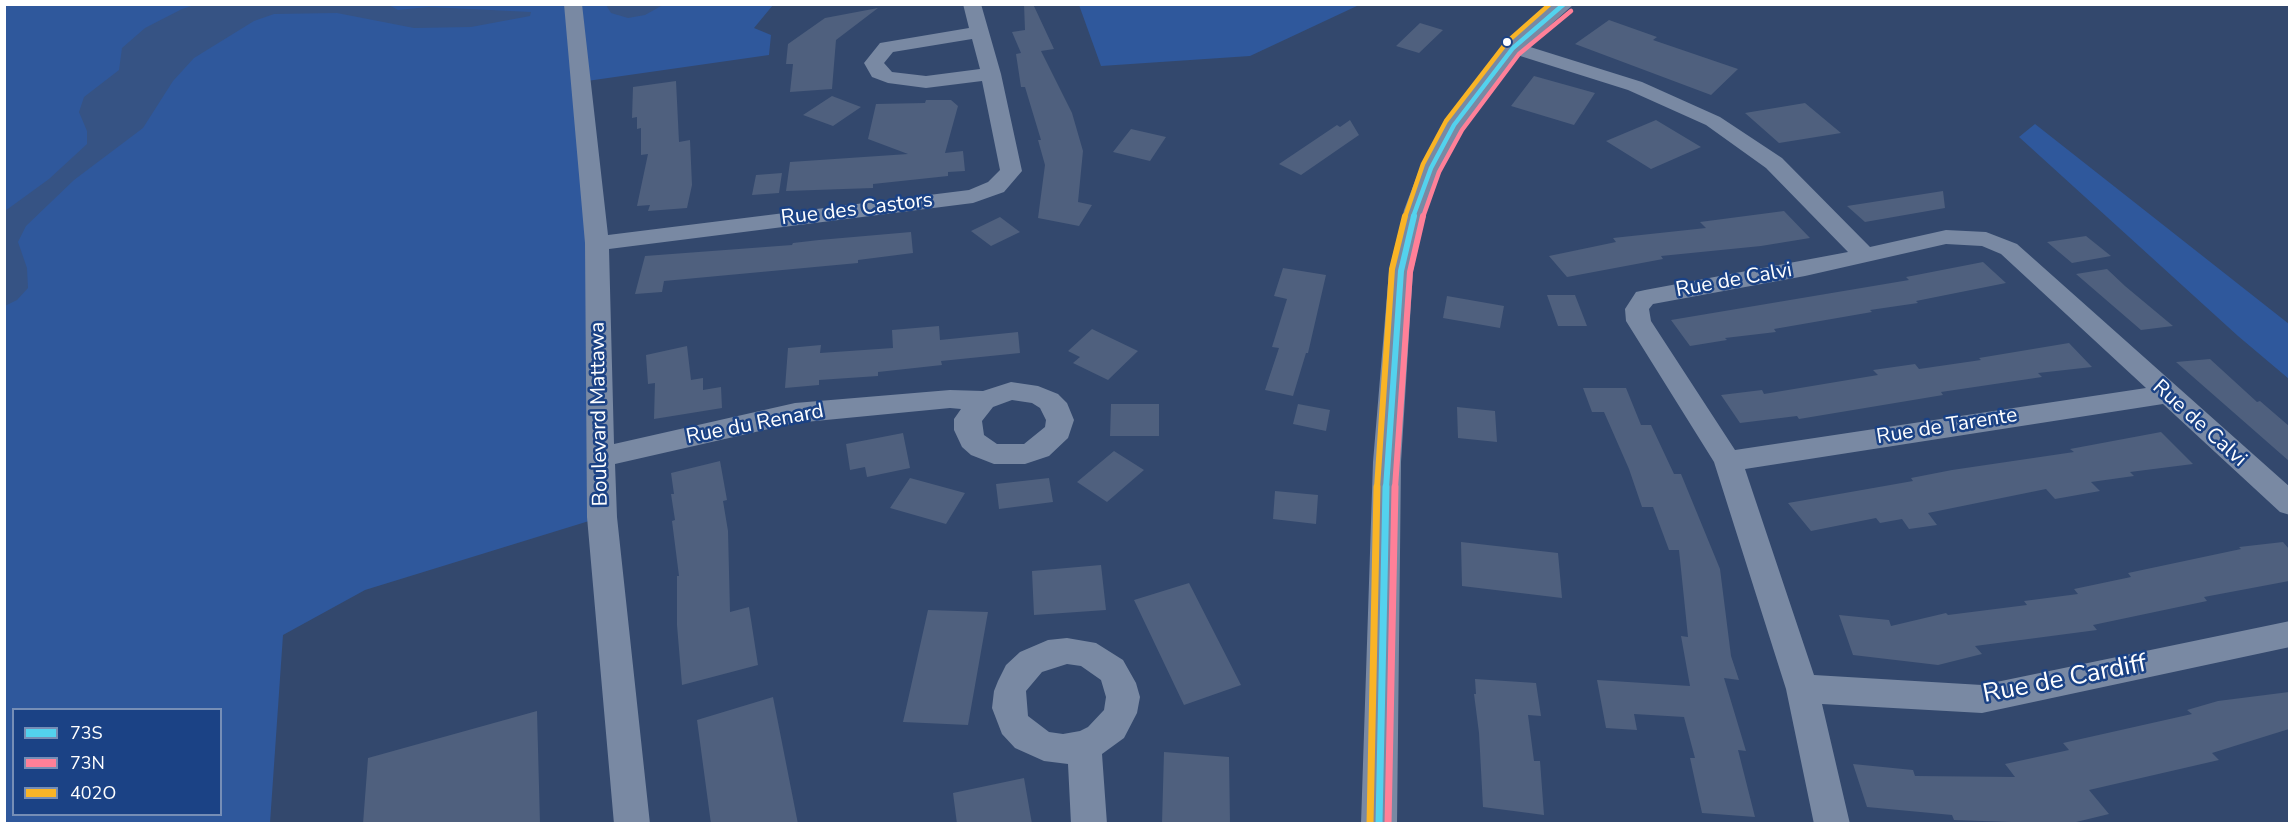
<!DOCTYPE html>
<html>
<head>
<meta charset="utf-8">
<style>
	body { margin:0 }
	#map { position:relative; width:2294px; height:828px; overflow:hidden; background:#33486d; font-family:"Nunito Sans",sans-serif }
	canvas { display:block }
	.frame { position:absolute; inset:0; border:6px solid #fff; pointer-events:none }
	.legend { position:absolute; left:12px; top:708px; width:210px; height:108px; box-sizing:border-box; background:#1b4285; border:2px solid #768eb6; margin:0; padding:8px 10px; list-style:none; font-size:18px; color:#fff }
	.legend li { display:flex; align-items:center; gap:12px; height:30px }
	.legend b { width:30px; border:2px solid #768eb6 }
</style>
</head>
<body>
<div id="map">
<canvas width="2294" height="828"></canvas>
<div class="frame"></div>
<ul class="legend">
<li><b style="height:8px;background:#53d2ee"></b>73S</li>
<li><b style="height:8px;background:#ff8098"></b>73N</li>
<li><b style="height:8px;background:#f9b426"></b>402O</li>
</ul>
</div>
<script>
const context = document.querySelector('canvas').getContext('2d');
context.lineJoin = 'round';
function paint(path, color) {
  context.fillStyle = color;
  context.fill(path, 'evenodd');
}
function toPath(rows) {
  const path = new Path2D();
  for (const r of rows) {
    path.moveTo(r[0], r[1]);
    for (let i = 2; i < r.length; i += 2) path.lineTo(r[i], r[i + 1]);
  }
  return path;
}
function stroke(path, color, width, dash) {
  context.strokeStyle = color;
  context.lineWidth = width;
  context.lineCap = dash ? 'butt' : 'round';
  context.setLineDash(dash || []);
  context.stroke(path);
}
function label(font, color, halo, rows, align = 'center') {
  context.font = font + ' "Nunito Sans",sans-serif';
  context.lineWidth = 5;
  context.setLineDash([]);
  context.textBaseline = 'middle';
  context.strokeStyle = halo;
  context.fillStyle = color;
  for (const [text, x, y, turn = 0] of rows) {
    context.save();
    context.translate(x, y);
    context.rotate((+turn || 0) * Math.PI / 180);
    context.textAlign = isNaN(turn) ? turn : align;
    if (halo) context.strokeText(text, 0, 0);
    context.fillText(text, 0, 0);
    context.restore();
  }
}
paint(toPath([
	[5,5,773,5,754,28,771,35,769,55,580,82,602,517,365,590,283,635,270,823,5,824],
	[14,710,220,710,220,814,14,814],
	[1079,5,1079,4,1359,5,1250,56,1101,66],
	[2035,124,2289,324,2289,379,2238,336,2019,137]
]), '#2f589c');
paint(toPath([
	[198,4,387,4,398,10,429,7,531,12,530,16,471,27,414,28,337,13,274,14,254,21,194,58,173,81,143,128,74,180,26,226,18,242,27,268,28,288,17,300,5,306,5,211,49,179,87,144,87,131,79,112,84,97,119,70,122,48,145,28,182,9],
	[606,5,663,5,645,15,628,18,611,13]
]), '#365384');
paint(toPath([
	[1024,4,1033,4,1054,49,1041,51,1072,113,1083,151,1078,202,1092,205,1079,226,1038,218,1045,165,1038,140,1041,140,1025,87,1021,87,1016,54,1021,53,1012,32,1025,30],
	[878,8,836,40,832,89,790,92,793,64,786,64,788,44,825,18],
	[1609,20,1657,37,1653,40,1738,69,1711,95,1575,44],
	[1420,23,1443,30,1419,53,1396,46],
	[1534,76,1595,93,1574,125,1511,106],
	[676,81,679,142,690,140,692,185,687,208,648,211,650,205,637,206,648,154,641,155,641,128,637,129,637,117,632,118,633,87],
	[832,96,861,107,833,126,803,115],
	[926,100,951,100,958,106,945,153,963,151,965,171,948,172,948,176,873,184,873,188,786,191,790,162,908,154,868,139,876,104,925,103],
	[1805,103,1841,133,1779,143,1745,113],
	[1350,120,1359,135,1301,175,1279,164,1337,125,1340,127],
	[1656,120,1701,147,1651,169,1606,141],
	[1131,129,1166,137,1150,161,1113,152],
	[782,173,779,193,752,195,756,175],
	[1943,191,1945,208,1865,222,1847,206],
	[1784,211,1810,238,1761,246,1661,256,1663,259,1567,277,1549,256,1616,242,1613,238,1706,228,1700,222],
	[1000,217,1020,232,991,246,971,231],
	[911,232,913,253,858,260,858,263,664,281,662,292,635,294,645,256,792,245,793,243,819,240],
	[2086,236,2111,256,2072,263,2047,242],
	[1983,262,2006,283,1916,301,1918,303,1870,310,1872,312,1774,329,1776,332,1725,338,1727,340,1690,346,1671,320,1909,280,1906,277],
	[1283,268,1326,275,1308,353,1306,353,1293,396,1265,390,1279,348,1272,347,1287,299,1274,296],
	[2107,269,2125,286,2173,326,2141,330,2076,274],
	[1547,295,1575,295,1587,326,1558,326],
	[1447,296,1504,306,1500,328,1443,318],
	[939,326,940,340,1018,332,1020,353,941,361,942,365,878,372,878,376,819,380,819,385,785,388,788,348,821,345,820,353,893,348,892,330],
	[1092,329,1138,351,1108,380,1073,363,1080,357,1068,351],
	[2069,343,2092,367,2038,373,2042,377,1941,392,1943,395,1799,419,1797,416,1740,423,1721,395,1762,390,1764,394,1878,375,1873,370,1915,364,1919,369,1981,360,1979,358],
	[687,346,691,380,703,378,703,390,721,387,722,408,654,419,655,383,648,384,646,355],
	[2210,359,2257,402,2260,401,2289,426,2289,461,2176,362],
	[1583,388,1626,388,1641,425,1651,425,1674,474,1681,474,1720,569,1731,656,1739,680,1724,678,1746,751,1738,750,1755,817,1702,813,1690,758,1695,758,1684,717,1634,714,1637,730,1606,728,1597,680,1690,686,1681,636,1688,637,1679,550,1669,550,1653,507,1642,507,1629,469,1604,412,1592,412],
	[1111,404,1159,404,1159,436,1110,436],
	[1298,404,1330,410,1326,431,1293,424],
	[1457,407,1495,411,1497,442,1458,438],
	[2161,432,2193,464,2130,472,2134,476,2091,482,2100,491,2055,499,2046,489,1928,513,1937,525,1909,529,1902,519,1880,523,1876,518,1811,531,1788,503,1913,481,1911,478,1952,470,2074,452,2070,449],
	[903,433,910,468,867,477,865,467,850,470,846,444],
	[1114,451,1144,470,1107,502,1077,482],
	[720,461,727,500,723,501,728,531,730,612,749,607,758,665,682,685,677,625,677,576,679,576,672,521,675,520,671,494,674,494,671,473],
	[910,478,965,493,946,524,890,508],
	[1049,478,1053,502,999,509,996,484],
	[1275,491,1318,495,1316,524,1273,519],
	[1461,542,1558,553,1562,598,1462,586],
	[2283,542,2289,549,2289,581,2204,597,2207,601,2093,625,2097,630,1975,646,1982,654,1938,665,1853,655,1839,615,1889,620,1891,626,1946,613,1948,615,2027,605,2024,601,2078,594,2074,589,2131,577,2128,573,2241,549,2239,547],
	[1101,565,1106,610,1034,615,1032,571],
	[1189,583,1241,685,1184,705,1134,600],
	[928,610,988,612,968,725,903,722],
	[1475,679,1536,683,1541,716,1528,715,1534,761,1540,761,1544,815,1483,807,1479,733,1474,694,1476,694],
	[2289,692,2289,729,2212,753,2219,760,2089,790,2109,814,2068,824,1954,820,1952,815,1867,807,1853,764,1913,770,1915,776,2015,777,2005,764,2069,750,2063,743,2192,714,2187,710,2218,701],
	[773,697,798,824,711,824,697,720],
	[537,711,540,824,363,824,368,758],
	[1164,752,1229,757,1230,824,1162,824],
	[1024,778,1032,824,957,824,953,793]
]), '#4f607e');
paint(toPath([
	[564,4,582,4,608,235,969,190,988,182,1000,170,982,81,926,88,888,83,872,77,864,63,880,43,969,28,963,4,981,4,1001,74,1022,171,1004,192,973,203,609,249,614,444,795,403,950,390,983,391,1011,382,1038,386,1058,394,1067,403,1074,420,1068,438,1049,456,1025,464,994,464,971,455,962,447,954,430,954,419,961,409,950,408,795,423,615,464,617,517,650,824,614,824,587,517,585,243,564,4],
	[972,39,980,69,926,76,892,72,884,63,893,52,972,39],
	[1012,400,1032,403,1040,408,1046,420,1045,427,1024,444,997,444,984,435,982,421,993,407,1012,400],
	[1553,4,1574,4,1527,46,1642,82,1720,117,1782,158,1870,247,1946,230,1986,232,2017,244,2290,487,2290,515,2280,512,2163,404,1745,469,1814,675,1982,685,2290,621,2290,647,1982,713,1822,704,1850,824,1814,824,1786,689,1714,462,1626,321,1625,309,1636,292,1645,290,1848,252,1766,168,1706,125,1628,90,1517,55,1464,125,1442,168,1426,210,1413,271,1401,462,1397,824,1361,824,1373,462,1389,271,1404,210,1420,168,1444,125,1506,44,1553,4],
	[1946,244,1982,246,2001,254,2146,388,1735,450,1651,321,1649,309,1653,304,1805,276,1946,244],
	[1067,638,1096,643,1123,660,1136,683,1140,697,1137,713,1124,738,1102,754,1107,824,1071,824,1068,764,1044,761,1015,748,1002,734,992,708,994,691,998,681,1006,665,1020,652,1048,640,1067,638],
	[1067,664,1081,666,1101,680,1106,697,1104,710,1088,727,1080,731,1063,734,1049,732,1028,716,1026,691,1042,672,1067,664]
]), '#7989a3');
stroke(toPath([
	[1413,217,1431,168,1454,125,1513,48,1564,4]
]), '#53d2ee', 4.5);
stroke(toPath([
	[1386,488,1401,271,1414,216]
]), '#53d2ee', 6);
stroke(toPath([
	[1379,824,1386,487]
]), '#53d2ee', 7);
stroke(toPath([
	[1423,217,1439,172,1462,130,1519,54,1571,11]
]), '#ff8098', 4.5);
stroke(toPath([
	[1395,488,1410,272,1423,216]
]), '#ff8098', 6);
stroke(toPath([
	[1388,824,1395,487]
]), '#ff8098', 7);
stroke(toPath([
	[1405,217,1423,164,1446,121,1507,42,1550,4]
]), '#f9b426', 4.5);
stroke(toPath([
	[1377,488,1392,269,1405,216]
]), '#f9b426', 6);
stroke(toPath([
	[1370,824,1377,487]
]), '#f9b426', 7);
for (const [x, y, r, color] of [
	[1507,42,5,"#fff"]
]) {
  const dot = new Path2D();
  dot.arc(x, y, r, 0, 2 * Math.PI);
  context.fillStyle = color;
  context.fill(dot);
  stroke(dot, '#1b4285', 2);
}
label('21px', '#fff', '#1b4285', [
	["Rue des Castors",857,210,-7],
	["Rue de Calvi",1734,281,-10],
	["Boulevard Mattawa",600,414,-91],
	["Rue de Calvi",2199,424,42],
	["Rue du Renard",755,425,-11],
	["Rue de Tarente",1947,427,-9]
]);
label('26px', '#fff', '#1b4285', [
	["Rue de Cardiff",2065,680,-11]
]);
</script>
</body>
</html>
